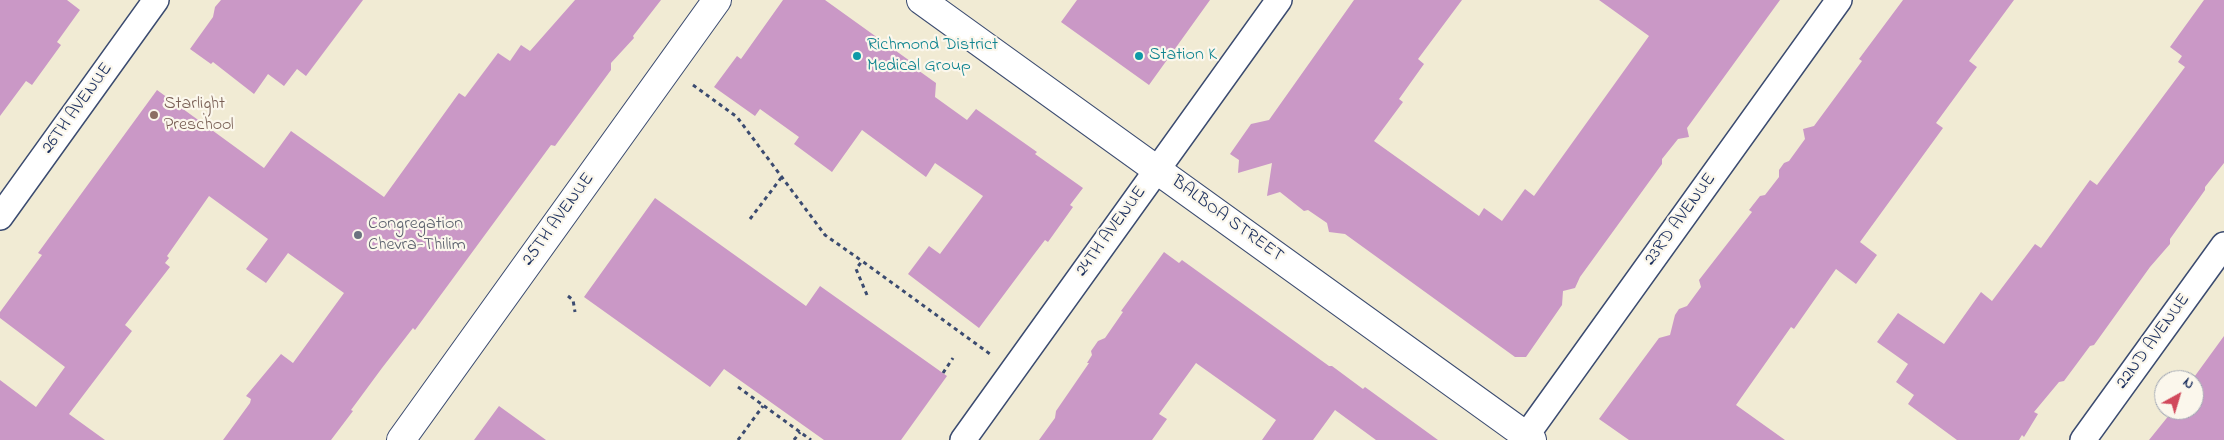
<!DOCTYPE html>
<html>
<head>
<meta charset="utf-8">
<style>
	body { margin:0 }
	#map { position:relative; width:2224px; height:440px; overflow:hidden; background:#f1ebd4; font-family:"Indie Flower",sans-serif }
	canvas { display:block }
	.north { position:absolute; left:2154px; top:370px; width:50px; height:50px; box-sizing:border-box; background:#fbf7ec; border:1px solid #a1a7b3; border-radius:50%; rotate:39deg; font-size:14px; font-weight:700; line-height:20px; text-align:center; color:#1b2f5e }
	.north::after { content:''; display:block; margin:auto; width:18px; height:22px; background:#d1495b; clip-path:polygon(50% 0,100% 100%,50% 72%,0 100%) }
</style>
</head>
<body>
<div id="map">
<canvas width="2224" height="440"></canvas>
<div class="north">N</div>
</div>
<script>
const context = document.querySelector('canvas').getContext('2d');
context.lineJoin = 'round';
function paint(path, color) {
  context.fillStyle = color;
  context.fill(path, 'evenodd');
}
function toPath(rows) {
  const path = new Path2D();
  for (const r of rows) {
    path.moveTo(r[0], r[1]);
    for (let i = 2; i < r.length; i += 2) path.lineTo(r[i], r[i + 1]);
  }
  return path;
}
function stroke(path, color, width, dash) {
  context.strokeStyle = color;
  context.lineWidth = width;
  context.lineCap = dash ? 'butt' : 'round';
  context.setLineDash(dash || []);
  context.stroke(path);
}
function label(font, color, halo, rows, align = 'center') {
  context.font = font + ' "Indie Flower",sans-serif';
  context.lineWidth = 4.5;
  context.setLineDash([]);
  context.textBaseline = 'middle';
  context.strokeStyle = halo;
  context.fillStyle = color;
  for (const [text, x, y, turn = 0] of rows) {
    context.save();
    context.translate(x, y);
    context.rotate((+turn || 0) * Math.PI / 180);
    context.textAlign = isNaN(turn) ? turn : align;
    if (halo) context.strokeText(text, 0, 0);
    context.fillText(text, 0, 0);
    context.restore();
  }
}
paint(toPath([
	[0,0,67,0,80,10,57,42,61,45,32,85,26,81,0,116],
	[221,0,363,0,306,76,297,69,284,86,268,74,254,94,213,62,211,64,190,49,213,17,215,7],
	[575,0,661,0,633,36,634,38,611,63,611,70,555,146,551,145,415,330,413,328,382,368,351,410,353,411,331,440,223,440,250,403,251,399,246,396,281,354,293,363,344,293,288,253,266,283,246,269,268,239,209,196,167,256,169,258,165,263,170,267,125,325,132,331,69,414,105,440,0,440,0,380,36,407,65,367,0,318,0,312,42,255,38,253,157,90,264,168,291,131,384,197,459,93,465,97,498,53,510,61,521,45,530,51],
	[783,0,825,0,910,61,908,63,936,83,935,97,967,120,976,109,1037,152,1035,154,1083,188,1070,205,1073,207,1048,242,1045,240,1032,257,979,328,908,274,929,246,940,254,983,196,935,163,926,177,862,130,832,172,794,144,799,137,760,109,755,116,714,87,737,56,741,59],
	[1077,0,1210,0,1149,85,1061,22],
	[1354,0,1462,0,1418,59,1424,64,1399,99,1403,102,1374,141,1479,216,1484,208,1502,221,1525,189,1534,196,1649,36,1599,0,1780,0,1687,128,1689,137,1678,139,1662,159,1662,164,1580,277,1575,288,1563,291,1562,305,1526,357,1515,357,1345,234,1329,232,1327,223,1308,210,1304,211,1280,192,1267,196,1272,163,1238,173,1239,160,1230,154,1251,124,1269,120],
	[1903,0,2014,0,1969,61,1977,67,1936,123,1943,128,1860,242,1877,255,1856,284,1836,269,1794,329,1791,327,1736,405,1785,440,1629,440,1599,419,1659,338,1670,335,1675,315,1679,309,1687,306,1701,287,1699,280,1752,212,1749,210,1760,196,1765,195,1779,177,1779,170,1784,163,1789,161,1805,139,1803,129,1814,126,1862,61,1859,59],
	[2204,0,2224,0,2224,163,2205,187,2205,190,2170,239,2170,244,2150,267,2094,345,2090,346,2064,381,2059,382,2034,412,2038,414,2024,437,2022,435,2019,440,1957,440,1908,404,1914,395,1896,382,1908,364,1877,342,1898,313,1944,344,1981,292,1992,301,2035,244,2041,248,2090,180,2097,185,2185,67,2178,62,2182,56,2170,47],
	[655,198,806,306,820,286,947,376,901,440,824,440,724,369,710,387,584,297],
	[1164,252,1179,263,1182,260,1329,366,1332,366,1363,389,1365,387,1438,440,1376,440,1335,410,1313,440,1262,440,1276,420,1196,363,1159,414,1167,419,1152,440,1039,440,1055,418,1056,411,1089,363,1087,363,1092,355,1091,351,1098,341,1105,338,1123,312,1121,311],
	[2224,336,2224,440,2149,440,2170,414,2171,410,2194,410,2194,380,2192,380],
	[499,406,546,440,474,440]
]), '#ca98c6');
const street = toPath([
	[0,217,156,0],
	[963,440,1279,0],
	[1523,440,1839,0],
	[2083,440,2224,245]
]);
const secondary = toPath([
	[921,0,1532,440],
	[401,440,717,0]
]);
stroke(street, '#3b4b70', 28);
stroke(secondary, '#3b4b70', 30);
stroke(toPath([
	[693,85,737,117,825,235,862,261],
	[750,219,781,178],
	[867,295,856,269,862,261,990,354],
	[568,296,573,300,575,312],
	[943,373,953,358],
	[738,387,811,440],
	[738,440,763,406],
	[794,440,800,432]
]), '#3b4b70', 3, [4, 4]);
stroke(street, '#fff', 25);
stroke(secondary, '#fff', 28);
for (const [x, y, r, color] of [
	[857,56,5,"#0f9aa8"],
	[1139,56,5,"#0f9aa8"],
	[154,115,5,"#8d6e63"],
	[358,235,5,"#6b7280"]
]) {
  const dot = new Path2D();
  dot.arc(x, y, r, 0, 2 * Math.PI);
  context.fillStyle = color;
  context.fill(dot);
  stroke(dot, '#fbf7ec', 2);
}
label('18px', '#0d838f', '#fbf7ec', [
	["Richmond District",867,46],
	["Medical Group",867,67],
	["Station K",1149,56]
], 'left');
label('18px', '#785e54', '#fbf7ec', [
	["Starlight",164,105],
	["Preschool",164,126]
], 'left');
label('18px', '#1b2f5e', '#fbf7ec', [
	["26TH AVENUE",78,109,-54],
	["25TH AVENUE",559,220,-54],
	["BALBOA STREET",1227,220,36],
	["23RD AVENUE",1681,220,-54],
	["24TH AVENUE",1112,232,-54],
	["22ND AVENUE",2154,342,-54]
]);
label('18px', '#5b616d', '#fbf7ec', [
	["Congregation",368,225],
	["Chevra-Thilim",368,246]
], 'left');
</script>
</body>
</html>
